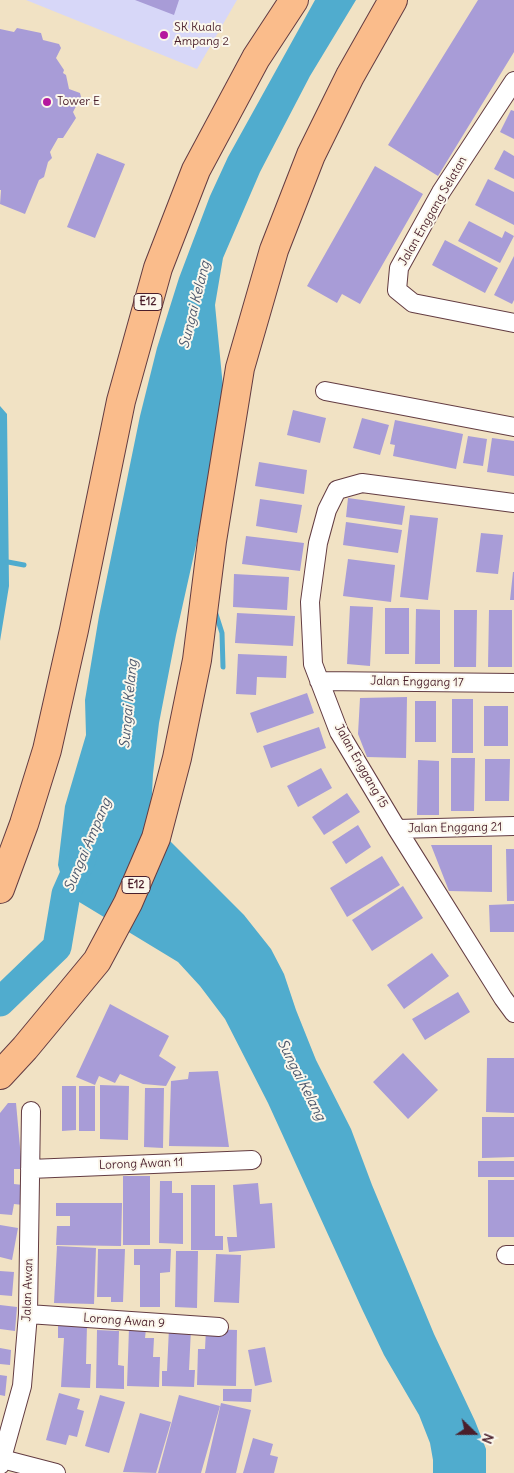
<!DOCTYPE html>
<html>
<head>
<meta charset="utf-8">
<style>
	body { margin:0 }
	#map { position:relative; width:514px; height:1473px; overflow:hidden; background:#f1e2c4; font-family:Delius,sans-serif }
	canvas { display:block }
	.north { position:absolute; left:449px; top:1408px; width:50px; height:50px; -webkit-text-stroke:4px #fbf7ec; paint-order:stroke; rotate:112deg; font-size:14px; font-weight:700; line-height:20px; text-align:center; color:#4a1f2b }
	.north::after { content:''; display:block; margin:auto; width:18px; height:22px; background:#4a1f2b; clip-path:polygon(50% 0,100% 100%,50% 72%,0 100%) }
</style>
</head>
<body>
<div id="map">
<canvas width="514" height="1473"></canvas>
<div class="north">N</div>
</div>
<script>
const context = document.querySelector('canvas').getContext('2d');
context.lineJoin = 'round';
function paint(path, color) {
  context.fillStyle = color;
  context.fill(path, 'evenodd');
}
function toPath(rows) {
  const path = new Path2D();
  for (const r of rows) {
    path.moveTo(r[0], r[1]);
    for (let i = 2; i < r.length; i += 2) path.lineTo(r[i], r[i + 1]);
  }
  return path;
}
function stroke(path, color, width, dash) {
  context.strokeStyle = color;
  context.lineWidth = width;
  context.lineCap = dash ? 'butt' : 'round';
  context.setLineDash(dash || []);
  context.stroke(path);
}
function label(font, color, halo, rows, align = 'center') {
  context.font = font + ' Delius,sans-serif';
  context.lineWidth = 4;
  context.setLineDash([]);
  context.textBaseline = 'middle';
  context.strokeStyle = halo;
  context.fillStyle = color;
  for (const [text, x, y, turn = 0] of rows) {
    context.save();
    context.translate(x, y);
    context.rotate((+turn || 0) * Math.PI / 180);
    context.textAlign = isNaN(turn) ? turn : align;
    if (halo) context.strokeText(text, 0, 0);
    context.fillText(text, 0, 0);
    context.restore();
  }
}
paint(toPath([
	[26,0,237,0,197,69]
]), '#d7d7f8');
paint(toPath([
	[315,0,356,0,310,76,260,172,223,258,215,305,223,387,209,487,176,635,159,723,153,774,151,812,162,833,244,915,271,949,284,974,296,1010,316,1060,351,1129,372,1185,434,1334,475,1421,486,1449,486,1473,433,1473,433,1460,430,1443,419,1415,384,1355,362,1309,268,1103,225,1019,200,986,178,962,66,894,58,865,65,806,86,735,85,700,99,616,140,416,157,348,179,278,210,196,228,157],
	[0,406,7,414,9,586,0,641]
]), '#50acce');
stroke(toPath([
	[8,562,24,565],
	[215,611,222,633,223,667]
]), '#50acce', 5);
stroke(toPath([
	[0,1002,57,947,66,894,82,858]
]), '#50acce', 29);
paint(toPath([
	[135,0,179,0,174,15],
	[478,0,514,0,514,52,438,176,388,145],
	[17,28,41,33,43,40,59,44,61,48,56,58,64,70,63,73,66,75,69,89,80,93,81,97,73,112,76,118,63,138,58,138,50,152,52,158,48,162,44,177,39,180,25,214,0,204,1,190,0,190,0,29,14,32],
	[511,110,514,111,514,139,500,132],
	[504,150,514,156,514,179,494,169],
	[97,153,125,164,95,238,67,227],
	[375,166,423,194,360,304,342,294,337,303,307,286],
	[488,179,514,192,514,225,475,205],
	[469,221,502,238,505,231,514,236,500,263,458,241],
	[445,240,498,268,485,293,432,265],
	[514,256,514,300,512,304,494,295],
	[293,410,326,418,320,443,287,435],
	[362,418,389,425,380,455,353,448],
	[395,420,463,434,456,469,393,456,395,445,390,444],
	[468,436,487,439,483,466,463,463],
	[492,438,514,441,514,476,487,472],
	[259,462,307,470,304,494,255,486],
	[348,498,405,506,402,525,346,517],
	[260,499,302,505,297,533,256,526],
	[410,515,438,518,428,600,400,597],
	[346,522,402,530,398,553,343,545],
	[481,533,503,535,498,574,476,572],
	[246,536,304,543,300,571,242,564],
	[348,559,395,565,391,602,343,596],
	[513,572,514,572,514,600,510,600],
	[234,574,289,577,287,610,233,607],
	[350,606,373,607,370,666,347,664],
	[385,608,409,608,409,654,385,654],
	[416,609,440,610,440,664,415,664],
	[454,610,477,610,476,667,454,667],
	[489,610,512,610,512,667,488,667],
	[237,613,295,616,293,646,235,643],
	[238,654,287,656,286,678,257,677,256,695,236,694],
	[307,693,314,713,257,733,250,713],
	[407,697,406,758,367,757,358,734,360,698],
	[452,699,473,699,473,753,452,753],
	[415,701,436,701,436,742,415,742],
	[484,706,508,706,508,746,484,746],
	[319,727,326,748,271,768,263,746],
	[451,758,475,758,474,811,451,811],
	[485,759,510,759,509,801,485,801],
	[418,760,439,761,439,815,417,815],
	[321,768,332,788,298,807,287,786],
	[347,793,360,812,324,835,312,817],
	[358,825,371,847,346,864,332,842],
	[431,845,492,845,492,892,449,891],
	[506,849,514,849,514,901,507,901],
	[382,856,400,885,347,917,330,888],
	[403,886,423,918,372,951,352,920],
	[514,904,514,932,490,932,489,905],
	[432,953,449,976,404,1009,387,985],
	[458,992,470,1012,425,1040,412,1019],
	[110,1004,169,1036,159,1056,176,1067,166,1086,143,1084,120,1074,115,1083,99,1076,95,1085,76,1077],
	[403,1053,438,1090,408,1119,373,1082],
	[487,1058,514,1058,514,1113,486,1112],
	[218,1071,229,1147,169,1146,171,1081,188,1079,189,1072],
	[100,1085,129,1086,128,1140,100,1139],
	[62,1086,76,1086,76,1130,62,1131],
	[79,1086,95,1086,95,1131,79,1131],
	[145,1088,164,1088,163,1148,144,1147],
	[8,1103,16,1103,22,1169,14,1169,14,1184,23,1185,23,1205,14,1204,12,1215,0,1214,0,1113],
	[482,1117,514,1117,514,1157,482,1158],
	[478,1161,514,1161,514,1177,478,1177],
	[123,1176,150,1176,150,1245,123,1245],
	[488,1180,514,1180,514,1237,488,1237],
	[160,1181,172,1181,172,1193,183,1193,183,1244,159,1243],
	[258,1183,260,1204,272,1203,275,1248,229,1252,227,1237,237,1237,233,1185],
	[191,1185,215,1185,215,1236,223,1236,223,1250,191,1250],
	[56,1203,122,1203,121,1246,56,1245,57,1226,70,1226,70,1216,56,1216],
	[0,1225,18,1228,12,1260,0,1257],
	[57,1246,96,1248,94,1304,54,1303],
	[98,1249,125,1249,123,1302,111,1302,111,1297,97,1297],
	[134,1249,171,1249,170,1272,160,1273,160,1307,140,1307,140,1265,134,1265],
	[176,1251,198,1251,197,1308,175,1307],
	[216,1254,241,1255,239,1303,214,1302],
	[0,1271,14,1272,12,1296,0,1295],
	[0,1305,17,1307,15,1331,0,1329],
	[58,1324,87,1325,86,1364,91,1364,90,1388,61,1387,64,1338,58,1338],
	[129,1328,146,1329,145,1338,154,1338,153,1357,160,1357,159,1387,127,1386],
	[169,1328,191,1329,189,1370,195,1370,194,1387,162,1386,162,1371,167,1371],
	[206,1329,237,1330,236,1386,197,1385,198,1349,205,1349],
	[97,1330,119,1331,118,1365,124,1366,124,1389,96,1388],
	[265,1347,272,1382,255,1386,248,1350],
	[0,1348,11,1350,10,1365,0,1364],
	[0,1375,7,1376,5,1396,0,1395],
	[223,1389,252,1389,251,1402,223,1401],
	[59,1393,80,1399,77,1409,84,1411,77,1437,69,1435,66,1445,46,1440],
	[100,1395,125,1402,109,1453,85,1446],
	[179,1395,220,1406,201,1473,158,1473],
	[221,1403,251,1410,236,1473,205,1473],
	[140,1413,171,1422,156,1473,123,1472],
	[253,1438,273,1444,270,1455,278,1457,274,1473,243,1473]
]), '#a89cd7');
const street = toPath([
	[514,81,441,192,399,268,397,290,413,303,514,323],
	[325,391,514,427],
	[514,503,362,483,337,490,327,510,318,543,310,602,313,664,339,732,397,829,503,998,514,1013],
	[319,681,514,683],
	[397,829,514,826],
	[30,1169,252,1160],
	[506,1255,514,1255],
	[28,1314,219,1327],
	[2,1459,56,1473],
	[0,1465,22,1386,28,1314,31,1111]
]);
const highway = toPath([
	[0,889,24,824,47,750,74,630,121,401,158,268,196,170,256,58,294,0],
	[0,1075,25,1048,97,961,128,903,156,838,177,758,197,660,212,541,240,368,274,250,311,155,350,76,393,0]
]);
stroke(street, '#633c42', 20);
stroke(highway, '#633c42', 30);
stroke(street, '#fff', 18);
stroke(highway, '#fabc8b', 28);
for (const [x, y, r, color] of [
	[164,35,5,"#b5179e"],
	[47,102,5,"#b5179e"]
]) {
  const dot = new Path2D();
  dot.arc(x, y, r, 0, 2 * Math.PI);
  context.fillStyle = color;
  context.fill(dot);
  stroke(dot, '#fbf7ec', 2);
}
for (const [x, y, w] of [
	[148,302,28],
	[136,885,28]
]) {
  const box = new Path2D();
  box.roundRect(x - w / 2, y - 8.5, w, 17, 4);
  context.fillStyle = '#fbf7ec';
  context.fill(box);
  stroke(box, '#4a1f2b', 1);
}
label('bold 11px', '#4a1f2b', null, [
	["E12",148,302],
	["E12",136,885]
]);
label('12px', '#4a1f2b', '#fbf7ec', [
	["SK Kuala",174,28],
	["Ampang 2",174,42],
	["Tower E",57,102]
], 'left');
label('12px', '#4a1f2b', '#fbf7ec', [
	["Jalan Enggang Selatan",433,211,-60],
	["Jalan Enggang 17",417,682,1],
	["Jalan Enggang 15",361,766,60],
	["Jalan Enggang 21",455,828,-1],
	["Lorong Awan 11",141,1164,-2],
	["Jalan Awan",28,1290,-88],
	["Lorong Awan 9",124,1321,4]
]);
label('italic 14px', '#4c576c', '#fbf7ec', [
	["Sungai Kelang",195,305,-76],
	["Sungai Kelang",129,704,-85],
	["Sungai Ampang",88,845,-67],
	["Sungai Kelang",301,1080,63]
]);
</script>
</body>
</html>
